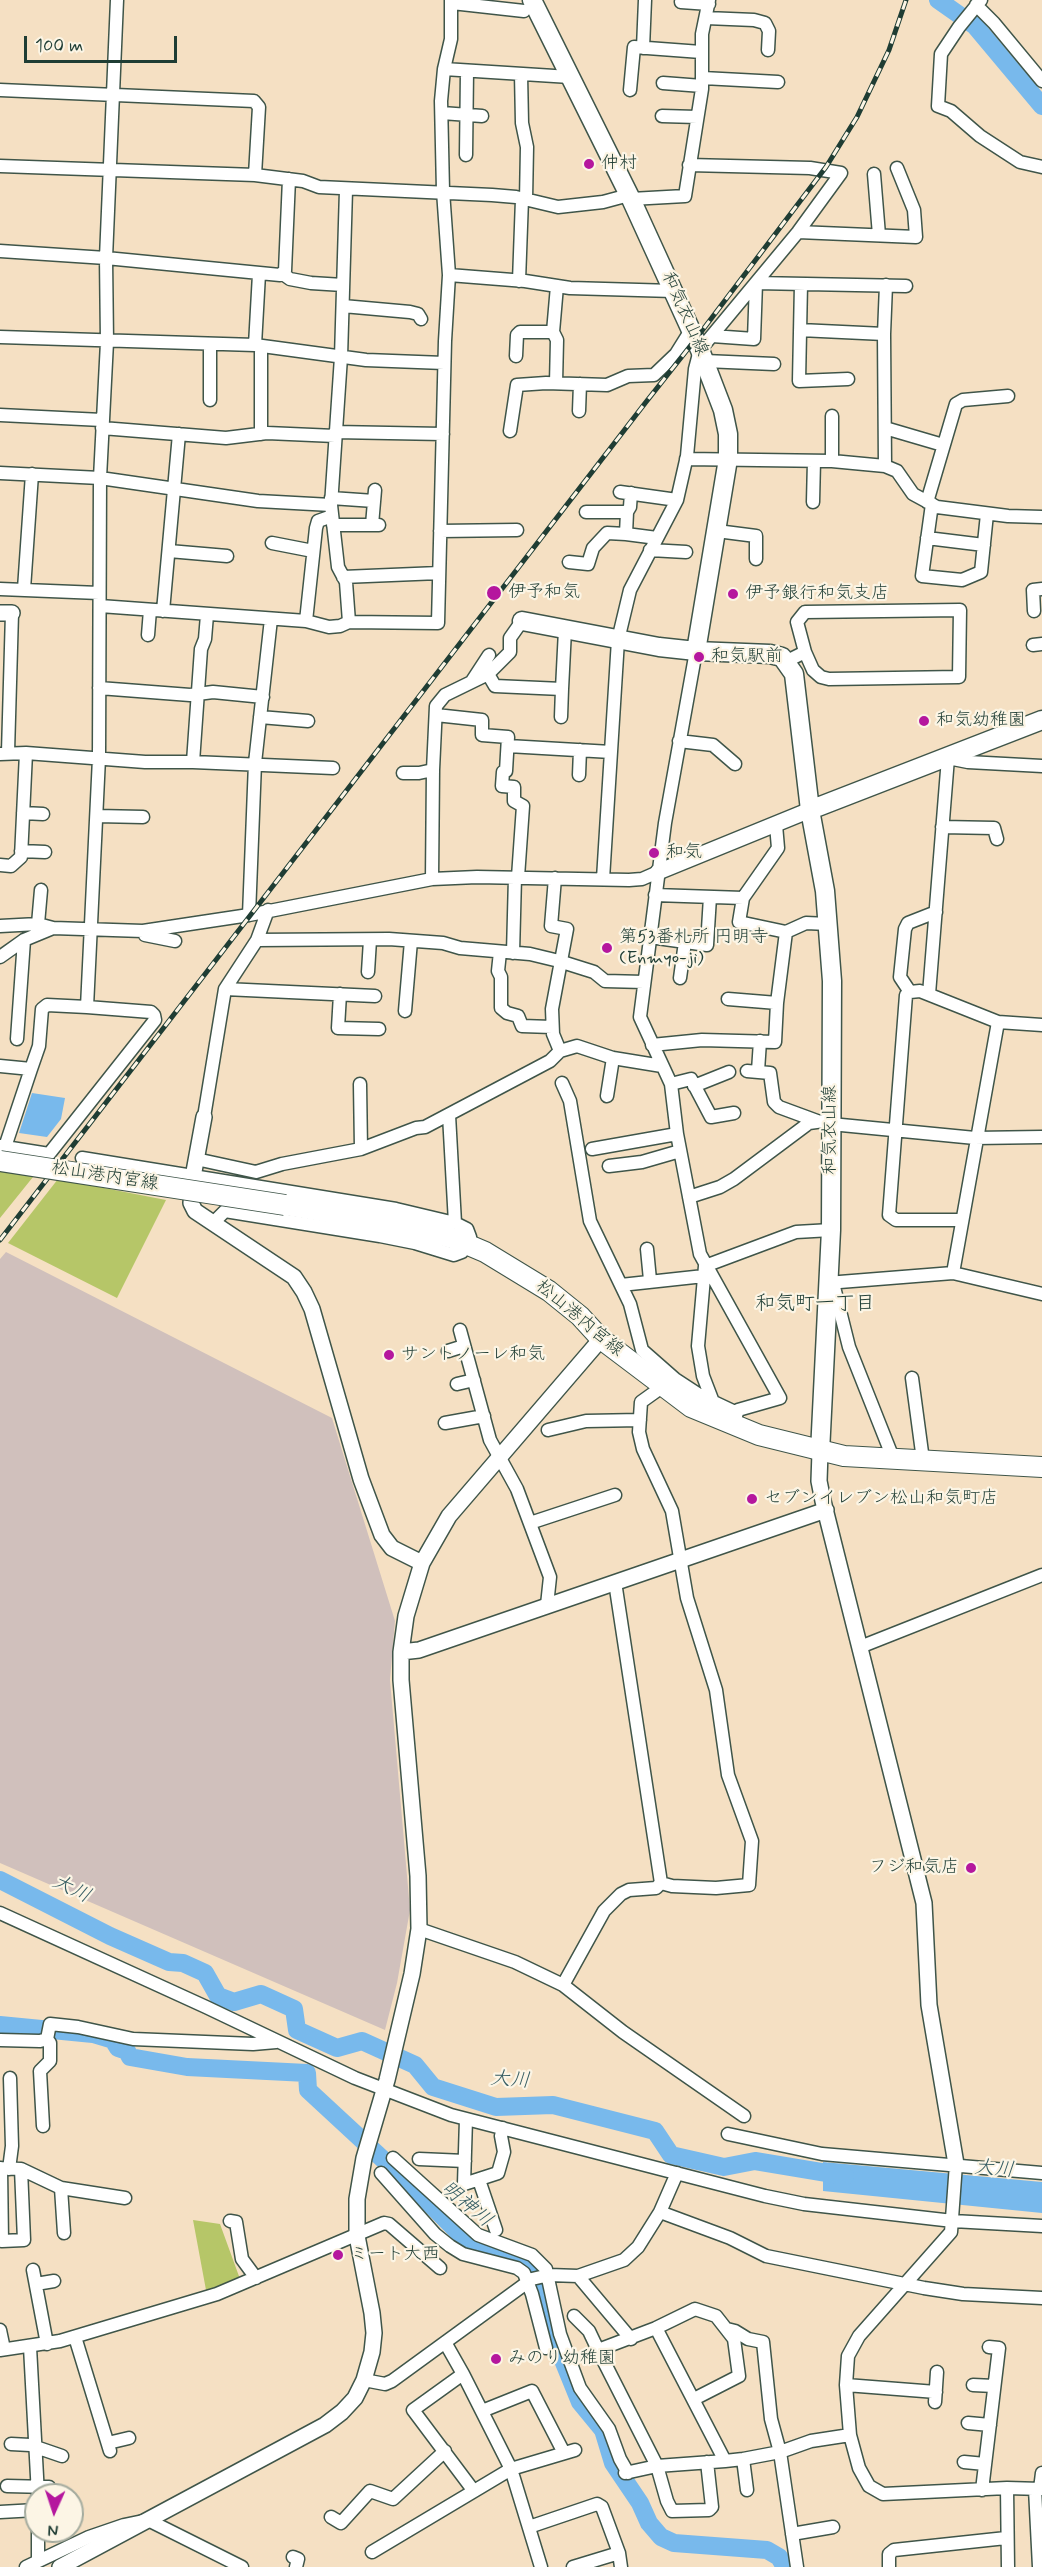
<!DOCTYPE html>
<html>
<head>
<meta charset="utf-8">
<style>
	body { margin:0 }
	#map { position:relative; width:1042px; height:2567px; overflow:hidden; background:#f5e0c3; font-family:Mynerve,sans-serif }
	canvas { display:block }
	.north { position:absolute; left:24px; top:2483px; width:60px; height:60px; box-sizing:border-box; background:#fcf5e5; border:2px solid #a4ab9e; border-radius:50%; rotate:183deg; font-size:16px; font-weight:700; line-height:24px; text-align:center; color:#1f3d34 }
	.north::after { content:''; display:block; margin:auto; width:21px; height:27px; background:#b5179e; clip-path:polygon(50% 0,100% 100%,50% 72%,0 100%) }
	.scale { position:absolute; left:24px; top:36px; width:153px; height:27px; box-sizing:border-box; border:3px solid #1f3d34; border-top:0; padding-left:8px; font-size:18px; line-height:21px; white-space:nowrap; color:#1f3d34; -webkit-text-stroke:4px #fcf5e5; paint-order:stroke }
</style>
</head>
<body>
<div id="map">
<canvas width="1042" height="2567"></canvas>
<div class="north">N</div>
<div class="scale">100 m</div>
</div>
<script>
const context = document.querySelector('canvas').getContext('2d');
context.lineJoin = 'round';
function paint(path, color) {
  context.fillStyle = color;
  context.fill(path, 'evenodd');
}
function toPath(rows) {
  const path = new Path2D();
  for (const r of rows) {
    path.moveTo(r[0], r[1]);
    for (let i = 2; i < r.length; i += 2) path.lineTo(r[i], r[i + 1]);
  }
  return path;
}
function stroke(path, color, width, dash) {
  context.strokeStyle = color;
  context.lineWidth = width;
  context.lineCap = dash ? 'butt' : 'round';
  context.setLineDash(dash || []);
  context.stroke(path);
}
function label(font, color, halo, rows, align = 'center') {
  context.font = font + ' Mynerve,"Klee One",sans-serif';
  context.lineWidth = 4.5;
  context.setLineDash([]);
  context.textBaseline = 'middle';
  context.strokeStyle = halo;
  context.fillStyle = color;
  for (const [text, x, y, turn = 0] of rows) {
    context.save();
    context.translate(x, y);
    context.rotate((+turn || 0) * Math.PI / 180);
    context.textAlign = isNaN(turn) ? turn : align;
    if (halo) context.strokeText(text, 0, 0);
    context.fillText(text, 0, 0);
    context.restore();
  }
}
paint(toPath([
	[6,1252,332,1418,395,1621,390,1680,410,1910,397,1983,385,2030,0,1863,0,1259]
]), '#d0c0bc');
paint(toPath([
	[0,1169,33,1177,0,1218],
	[58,1179,166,1200,117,1298,8,1243],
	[193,2220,220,2224,240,2279,206,2290]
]), '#b6c668');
paint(toPath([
	[32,1093,65,1098,61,1119,47,1137,19,1133],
	[823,2162,1042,2182,1042,2213,823,2191]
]), '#78b9ec');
stroke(toPath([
	[938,0,975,26,1042,106],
	[0,1880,110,1936,169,1962,183,1963,205,1973,218,1996,234,2002,261,1994,294,2009,297,2030,337,2048,362,2041,415,2065,433,2087,496,2107,553,2105,655,2131,671,2155,724,2167,755,2161,845,2176],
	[0,2025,93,2034,113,2040,118,2048,127,2051,130,2057,187,2067,307,2073,308,2090,415,2189,461,2235,480,2247,528,2264,535,2271,543,2291,554,2338,580,2402,603,2430,613,2463,640,2503,649,2523,661,2537,674,2543,767,2550,779,2557,785,2567]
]), '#78b9ec', 18);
const minor = toPath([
	[981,0,959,27,941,54,938,106,951,111,980,136,1020,162,1042,167],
	[681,2,709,4],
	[452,3,524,11],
	[976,5,994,23,1042,81],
	[706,18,754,20,765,23,769,31,768,50],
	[643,48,645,0],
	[444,69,570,77],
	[521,74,522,123,527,147,526,200],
	[703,78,778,82],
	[663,83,702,86],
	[0,90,254,101,259,107,255,175],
	[630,90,634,47,701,52],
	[442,113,482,116],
	[662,116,697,117],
	[466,155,467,71],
	[0,166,255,175,303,181,319,187,492,195,516,197,558,207,603,202,629,195],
	[874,174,879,235],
	[346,190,341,357,331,505,338,567,346,582,349,622],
	[631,199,685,196,702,89,702,34,709,0],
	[798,232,916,237,914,210,897,168],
	[0,251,106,258,280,275,285,271,289,179],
	[283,274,290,279,311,283,343,285],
	[449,275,525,281,570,288,673,291],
	[519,281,522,199],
	[801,284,799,381,848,379],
	[343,306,410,312,418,314,421,319],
	[800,330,884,334,886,285],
	[712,336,754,339,756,283,906,286],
	[0,337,255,345,366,360,444,363],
	[255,345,259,274],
	[261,346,261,434],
	[516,356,517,335,520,332,553,332],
	[705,361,774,364],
	[556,383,557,340,553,332,557,286],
	[210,400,210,345],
	[579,411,580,384],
	[0,415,102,420],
	[102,428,226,438,267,433,335,436],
	[885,428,943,445],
	[510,431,517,385,546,383,607,385,628,376,654,375,676,354,691,330],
	[335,432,443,434],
	[686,459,832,461,885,466,884,334],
	[832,461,832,416],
	[885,466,897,471,913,494,937,507,1008,516,1042,517],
	[0,473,100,478,258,501,331,505],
	[620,492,677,500],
	[331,498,374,501],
	[813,502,814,461],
	[927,502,956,404,963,400,1008,396],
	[932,504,922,576,962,580,981,572,987,514],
	[586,512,627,512],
	[333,525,379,525],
	[372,525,375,490],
	[440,531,517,530],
	[717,531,756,536,756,559],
	[626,534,657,538],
	[927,538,984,545],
	[272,543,313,551],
	[650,550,686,552],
	[169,551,227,556],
	[569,562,588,564,593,548,607,533,626,534,627,512,630,507,631,493],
	[343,577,439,573],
	[0,589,99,593],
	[24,589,32,474],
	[100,606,306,621,329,627,340,626,349,622,438,623,445,341,449,275,443,191,441,101,444,69,451,39,451,0],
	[163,611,179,434],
	[1034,611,1033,590,1042,589],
	[306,621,316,528,318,521,332,516],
	[148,635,150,610],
	[1033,645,1042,644],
	[696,651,665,823,640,1017,671,1084,677,1134,700,1254,780,1398,738,1410,733,1424],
	[787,661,805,652,813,670,821,677,829,679,959,677,960,610,805,612,797,622,805,652],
	[488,674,495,686,562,689,565,630],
	[472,681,489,655],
	[99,688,190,695,213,692,263,697],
	[436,715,482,720,482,735,508,737,506,771,503,772,502,786,514,787,514,801,523,806,518,877],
	[260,717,308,721],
	[561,717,562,689],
	[679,741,713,745,735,764],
	[508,746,611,752],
	[8,752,12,613],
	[0,754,26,753,145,762,193,762,201,649,205,639,207,615],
	[193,762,333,768],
	[403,773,419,773,433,770],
	[579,775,580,750],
	[23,813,43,814],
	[97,816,143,817],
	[776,825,778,848,743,898,739,922,786,932],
	[942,827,994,828,997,839],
	[21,851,45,852],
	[0,865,11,866,21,857,26,753],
	[555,878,551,926,567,929,552,1009,553,1034,560,1051],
	[432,879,433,770,436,706,445,695,488,674,510,652,510,638,522,621],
	[603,879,618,640,630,590,677,500,687,456,695,369,700,350,798,232,841,173,810,168,689,165],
	[655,895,743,898],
	[249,915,255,763,271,619],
	[38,924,41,890],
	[0,926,38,924,53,928,143,931,249,915,432,879,477,877,629,880,642,879,658,872],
	[144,932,145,935,175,941],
	[650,937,707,945,710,897],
	[257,940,389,939,443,943,460,948,530,954,559,961,594,972,605,981,644,982],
	[500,952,498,971,501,977,501,1008,507,1013,518,1016,522,1026,552,1027],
	[513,953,515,877],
	[0,957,24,940,53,928],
	[368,972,370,940],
	[680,978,685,942],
	[225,989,375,996],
	[910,992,900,977,905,929,908,923,936,912],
	[340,994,338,1028,379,1029],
	[929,994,948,758,968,762,1042,766],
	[728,999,777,1003],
	[87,1007,99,758,100,478,107,342,106,258,117,0],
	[405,1011,411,941],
	[17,1039,24,940],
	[652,1045,702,1040,775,1042,777,1003,786,932,806,923,828,924],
	[0,1066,31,1069],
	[747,1071,770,1073,774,1102,779,1107,817,1121],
	[758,1071,760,1041],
	[562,1083,570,1101,590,1221,630,1304,642,1350,675,1379,701,1396,737,1413],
	[360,1084,361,1149],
	[671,1084,691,1079,711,1117,734,1113],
	[694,1086,729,1072],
	[607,1096,613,1058],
	[449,1115,455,1223],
	[204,1117,225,989,257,940,268,910],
	[831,1124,975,1138,1042,1137],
	[0,1146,5,1147,49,1154,155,1020,154,1015,151,1012,87,1007,47,1005,42,1009,39,1046,31,1069,5,1147,0,1161],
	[592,1149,677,1134],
	[82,1158,396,1209,455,1223,467,1229,470,1237,462,1252,454,1255,415,1243,380,1236,225,1211,214,1222],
	[196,1159,256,1172,282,1164,361,1149,416,1128,425,1127,550,1061,560,1051,577,1046,613,1058,662,1066],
	[609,1166,642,1162,680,1151],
	[689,1197,720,1187,734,1179,809,1123,831,1120],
	[961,1220,896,1220,889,1215,906,995,910,992,920,991,998,1022,1042,1025],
	[647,1249,650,1280],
	[953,1273,998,1022],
	[827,1283,953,1273,1042,1294],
	[833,1283,849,1347,893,1458],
	[621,1285,704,1276],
	[460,1330,490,1440,517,1489,550,1577,547,1605],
	[448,1351,464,1346],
	[912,1378,923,1460],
	[457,1384,474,1380],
	[713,1402,703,1376,698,1346,705,1266,796,1232,831,1230],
	[445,1423,484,1416],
	[548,1430,586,1421,640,1420],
	[530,1523,615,1495],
	[860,1647,1042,1575],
	[661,1883,672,1886,716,1888,749,1885,752,1841,728,1775,716,1690,687,1598,672,1511,643,1449,639,1432,641,1402,662,1387],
	[0,1913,206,2007,355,2078,451,2115,765,2196,804,2204,953,2221,1042,2226],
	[419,1929,515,1962,563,1985,623,2032,744,2116],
	[563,1985,604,1911,621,1894,629,1890,656,1888,661,1883,615,1582],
	[0,2040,40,2041,47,2039,50,2024,78,2027,133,2039,253,2044,276,2042],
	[466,2119,464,2184,498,2173,504,2152,501,2136,503,2128],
	[43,2126,40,2071,50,2061,50,2043,47,2039],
	[728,2134,822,2154,1042,2173],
	[393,2158,478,2235,532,2255,546,2269,560,2334,580,2388,609,2429,620,2459,628,2473],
	[419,2159,465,2161],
	[956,2164,951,2232,859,2336,848,2356,846,2385,850,2435,859,2468,869,2486,883,2494,1007,2488,1042,2489],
	[0,2168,21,2169,61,2188,125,2198],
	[1,2168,2,2241,24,2240,21,2169],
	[9,2169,12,2146,10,2078],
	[381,2173,435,2234,450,2246,463,2254,517,2268,524,2273,532,2294,546,2348],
	[479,2180,496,2230],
	[61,2188,64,2233],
	[660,2212,730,2238,766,2256,924,2288,963,2294,1042,2298],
	[230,2221,236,2222,242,2259,256,2278],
	[33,2270,47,2344],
	[578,2276,631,2339],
	[36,2284,54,2281],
	[574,2316,589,2331,598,2350],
	[656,2328,695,2309,716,2316,734,2339,739,2376,694,2399],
	[727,2329,735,2331,748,2339,763,2342,771,2419,780,2452,797,2567],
	[0,2330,4,2349],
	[75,2337,110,2451],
	[446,2344,463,2374,511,2469,541,2567],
	[30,2347,38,2495],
	[0,2350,60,2341,217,2294,384,2223,389,2224,440,2268],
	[463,2374,413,2410,473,2490],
	[364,2380,385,2384,392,2381,532,2279,549,2275,578,2276,624,2260,638,2247,660,2212,677,2173],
	[846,2385,936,2392],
	[973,2385,994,2386],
	[935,2402,937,2372],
	[482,2411,532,2391,564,2453],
	[968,2423,990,2425],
	[108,2443,129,2438],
	[11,2444,30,2445,62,2456],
	[743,2459,747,2490],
	[725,2461,656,2328,598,2350,657,2466,725,2461,743,2459,780,2452,811,2441,850,2435],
	[964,2462,985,2464],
	[625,2473,657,2466,667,2501,672,2511,709,2510,712,2507,707,2462],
	[7,2486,49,2487],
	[1007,2488,1008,2567],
	[1035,2489,1039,2567],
	[1040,2489,1042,2473],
	[982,2490,999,2348,989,2347],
	[0,2512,36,2510],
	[331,2517,341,2523,370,2491,393,2499,445,2451],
	[529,2527,597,2504,602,2507,619,2553],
	[792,2534,833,2527],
	[372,2552,511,2469,575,2450],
	[293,2557,298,2559,296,2567],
	[38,2561,38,2531],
	[26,2567,89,2537,124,2525,148,2520,242,2567],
	[573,2567,619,2553,621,2567],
	[889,2567,889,2554,894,2550,1006,2538]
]);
const tertiary = toPath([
	[0,613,12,613],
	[658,872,810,810],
	[204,1117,193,1177,191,1203,195,1211,294,1277,304,1292,312,1309,361,1479,382,1535,392,1548,422,1563],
	[820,1452,819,1481,823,1501,924,1903,929,2005,956,2164],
	[401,1652,419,1650,826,1510],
	[60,2567,325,2425,342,2412,355,2398,364,2380,372,2352,374,2333,372,2313,357,2236,357,2199,364,2158,387,2080,412,1974,419,1929,418,1876,401,1680,401,1652,406,1616,422,1563,449,1516,601,1339]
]);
const secondary = toPath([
	[532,0,631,199,700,350,723,410,728,434,728,459,696,651],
	[522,621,659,647,696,651,770,654,782,657,794,674,810,810,825,891,832,981,831,1230,820,1452],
	[810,810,1042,720]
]);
const primary = toPath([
	[285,1205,403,1225,452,1238,485,1252,549,1291,580,1316,601,1339,691,1407,759,1435,844,1456,1042,1467]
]);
stroke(minor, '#3f5549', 15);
stroke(tertiary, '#3f5549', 18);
stroke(secondary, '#3f5549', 21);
stroke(primary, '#3f5549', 22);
stroke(minor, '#fff', 12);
stroke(tertiary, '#fff', 15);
stroke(secondary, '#fff', 18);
stroke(primary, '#fff', 20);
const rail = toPath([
	[0,1240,646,402,695,340,826,167,857,117,889,50,906,0]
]);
stroke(rail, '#1f3d34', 5);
stroke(rail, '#fcf5e5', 3, [9]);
const primaryBridge = toPath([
	[0,1161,285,1205]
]);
stroke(primaryBridge, '#3f5549', 22, []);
stroke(primaryBridge, '#fff', 20);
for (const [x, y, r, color] of [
	[589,164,6,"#b5179e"],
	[494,593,8,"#b5179e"],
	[733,594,6,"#b5179e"],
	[699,657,6,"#b5179e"],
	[924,721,6,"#b5179e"],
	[654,853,6,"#b5179e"],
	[607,948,6,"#b5179e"],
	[389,1355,6,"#b5179e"],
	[752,1499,6,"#b5179e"],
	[971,1868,6,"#b5179e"],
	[338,2255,6,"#b5179e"],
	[496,2359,6,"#b5179e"]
]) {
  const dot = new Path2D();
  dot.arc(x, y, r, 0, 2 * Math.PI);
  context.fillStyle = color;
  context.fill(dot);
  stroke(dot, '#fcf5e5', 2);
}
label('18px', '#1f3d34', '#fcf5e5', [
	["仲村",601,164],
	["伊予和気",508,593],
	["伊予銀行和気支店",745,594],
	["和気駅前",711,657],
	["和気幼稚園",936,721],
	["和気",666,853],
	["第53番札所 円明寺",619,938],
	["(Enmyo-ji)",619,959],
	["サントノーレ和気",401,1355],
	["セブンイレブン松山和気町店",764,1499],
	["フジ和気店",959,1868,"right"],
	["ミート大西",350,2255],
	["みのり幼稚園",508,2359]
], 'left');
label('18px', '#1f3d34', '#fcf5e5', [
	["和気衣山線",684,314,66],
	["和気衣山線",831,1130,-90],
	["松山港内宮線",105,1177,9],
	["松山港内宮線",579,1319,40]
]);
label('20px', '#1f3d34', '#fcf5e5', [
	["和気町一丁目",815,1305]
]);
label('italic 20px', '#355c62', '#fcf5e5', [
	["大川",71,1890,26],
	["大川",510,2081,4],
	["大川",994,2170,5],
	["明神川",466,2205,40]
]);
</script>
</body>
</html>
